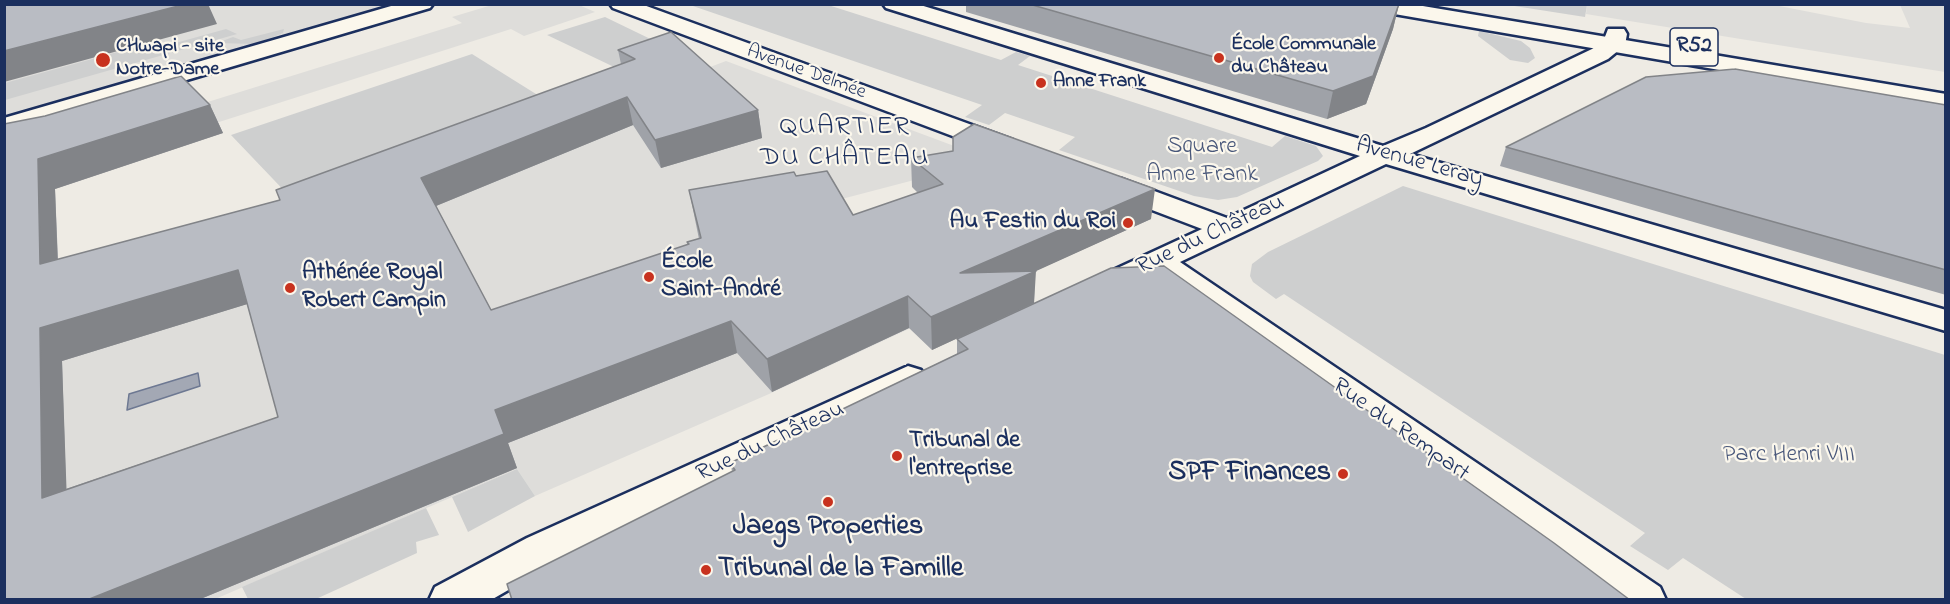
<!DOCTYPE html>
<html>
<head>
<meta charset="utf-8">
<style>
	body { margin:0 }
	#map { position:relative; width:1950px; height:604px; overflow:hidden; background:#eeebe4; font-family:"Indie Flower",sans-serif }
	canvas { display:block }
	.frame { position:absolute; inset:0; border:6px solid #1b2f5e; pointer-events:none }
</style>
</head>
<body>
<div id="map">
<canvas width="1950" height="604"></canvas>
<div class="frame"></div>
</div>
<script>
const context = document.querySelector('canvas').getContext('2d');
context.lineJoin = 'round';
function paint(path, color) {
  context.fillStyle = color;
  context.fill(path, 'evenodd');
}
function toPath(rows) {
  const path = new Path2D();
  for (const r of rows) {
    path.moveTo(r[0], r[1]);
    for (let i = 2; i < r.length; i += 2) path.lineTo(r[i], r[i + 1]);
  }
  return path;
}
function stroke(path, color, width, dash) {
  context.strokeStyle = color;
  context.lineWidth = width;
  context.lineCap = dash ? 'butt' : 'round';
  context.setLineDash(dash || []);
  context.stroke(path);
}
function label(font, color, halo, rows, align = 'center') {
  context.font = font + ' "Indie Flower",sans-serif';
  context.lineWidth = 4.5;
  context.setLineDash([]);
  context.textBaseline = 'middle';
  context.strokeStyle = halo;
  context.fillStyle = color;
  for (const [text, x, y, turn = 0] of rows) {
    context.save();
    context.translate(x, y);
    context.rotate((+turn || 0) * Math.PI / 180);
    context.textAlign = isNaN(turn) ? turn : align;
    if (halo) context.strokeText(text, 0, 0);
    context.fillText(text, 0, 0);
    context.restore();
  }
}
paint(toPath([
	[506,4,579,5,595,12,524,36,511,29,37,180,32,324,726,61,973,153,941,173,834,201,915,326,769,394,535,496,517,469,213,600,5,599,4,160,66,146,462,23,452,17,492,5],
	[1769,4,1866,23,1910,28,1900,5,1945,5,1945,72,1586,14,1587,5],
	[5,5,400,5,5,116]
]), '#deddda');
paint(toPath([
	[690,5,828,5,1001,60,1016,52,1030,56,1018,65,1272,147,1285,136,1316,146,1323,156,1318,161,1237,197,1218,200,1194,196,1059,150,1075,137,1005,113,989,125,965,117,982,105],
	[1508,5,1587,4,1587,5,1585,17],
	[605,17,667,47,633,76,547,35],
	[226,29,237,34,5,100,5,83,143,45,154,49],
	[284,29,283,33,255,44,217,43,233,37,241,40],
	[1479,31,1521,41,1530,48,1535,58,1528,63,1510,60,1478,36],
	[472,54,552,104,294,201,231,135],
	[1403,186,1945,355,1945,599,1746,599,1683,558,1668,570,1630,546,1645,533,1284,294,1276,299,1253,282,1250,276,1252,264,1268,252],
	[517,469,535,496,468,532,452,497],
	[426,508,439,535,416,542,417,553,316,599,248,599,242,587]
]), '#cecfcf');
const water = toPath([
	[198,373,200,386,127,410,129,394,198,373]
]);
paint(water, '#a3a8b4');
stroke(water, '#6d7892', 1.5);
const street = toPath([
	[398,4,433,4,430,8,4,134,4,118,398,4],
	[610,4,641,4,1013,140,1017,146,1013,152,1004,154,995,152,613,8,610,4],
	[883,4,917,4,1383,146,1426,128,1592,49,1603,42,1608,29,1624,29,1627,34,1625,45,1608,59,1410,154,1946,310,1946,331,1386,164,1180,262,1660,587,1666,600,1609,600,1155,274,1107,295,1096,292,1091,285,1096,278,1202,229,1102,191,1098,185,1102,179,1112,177,1122,179,1227,218,1360,156,886,8,883,4],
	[908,366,921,370,926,378,921,386,557,562,491,600,429,600,435,587,527,538,908,366]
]);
const primary = toPath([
	[1361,4,1411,4,1946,94,1946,109,1371,10,1361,4]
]);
stroke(street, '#1b2f5e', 5);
stroke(primary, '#1b2f5e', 5);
paint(street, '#fbf7ec');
paint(primary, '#fbf7ec');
paint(toPath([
	[966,4,1399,4,1393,29,1366,104,1327,119,966,12],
	[618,50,758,110,762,138,661,168,633,125,436,206,491,310,687,245,687,242,699,239,689,190,796,176,853,215,918,193,912,187,911,158,1151,219,1035,271,1034,303,1164,266,732,471,730,463,957,354,957,339,962,336,932,350,909,328,772,392,737,353,508,443,517,468,198,600,4,600,4,124,210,105,223,133,55,189,58,260,280,200,621,64],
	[247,304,278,417,66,489,62,361],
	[1946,105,1946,295,1500,166,1506,147]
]), '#9fa2a8');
paint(toPath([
	[186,4,208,4,217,24,4,82,4,51],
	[1399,4,1393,29,1366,104,1327,119,1333,91],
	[627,97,633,125,431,208,421,178],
	[210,105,223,133,55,189,59,296,40,264,38,159],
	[758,110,762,138,661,168,655,140],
	[1155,189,1151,219,1012,282,1036,271,1034,303,932,350,931,317,960,273],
	[238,270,254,302,62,361,68,532,42,498,40,328],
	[908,296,909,328,772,392,767,359],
	[731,321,737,353,508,443,517,468,198,600,87,600,495,410]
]), '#828488');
const building = toPath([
	[4,4,186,4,4,51,4,4],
	[1029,4,1399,4,1373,76,1333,91,1029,4],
	[671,32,758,110,655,140,627,97,421,178,491,310,689,244,687,242,701,238,689,190,794,172,796,176,827,171,853,215,943,184,911,158,953,151,953,137,974,124,1155,189,960,273,1036,271,931,317,908,296,767,359,731,321,495,410,504,434,87,600,4,600,4,124,45,116,181,76,210,105,38,159,40,264,280,200,276,190,635,59,618,50,671,32],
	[238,270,278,417,42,498,40,328,238,270],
	[1735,69,1946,105,1946,270,1506,147,1646,77,1735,69],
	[1164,266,1554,543,1630,600,512,600,507,584,735,470,730,463,968,349,957,339,1111,268,1164,266]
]);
paint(building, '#b9bcc3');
stroke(building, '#828488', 1.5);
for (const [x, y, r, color] of [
	[1219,58,6,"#c8321e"],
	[103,60,8,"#c8321e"],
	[1041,83,6,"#c8321e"],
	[1128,223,6,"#c8321e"],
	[649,277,6,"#c8321e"],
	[290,288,6,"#c8321e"],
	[897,456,6,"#c8321e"],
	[1343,474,6,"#c8321e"],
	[828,502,6,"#c8321e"],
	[706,570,6,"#c8321e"]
]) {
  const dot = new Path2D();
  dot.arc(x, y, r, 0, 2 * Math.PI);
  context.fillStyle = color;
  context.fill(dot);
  stroke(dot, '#fbf7ec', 2);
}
label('bold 20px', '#1b2f5e', '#fbf7ec', [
	["École Communale",1231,46],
	["du Château",1231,69],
	["CHwapi - site",116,48],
	["Notre-Dame",116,71],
	["Anne Frank",1053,83]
], 'left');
label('20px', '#1b2f5e', '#fbf7ec', [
	["Avenue Delmée",806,73,20]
]);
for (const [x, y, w] of [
	[1694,47,48]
]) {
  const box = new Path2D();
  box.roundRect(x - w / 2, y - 19, w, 38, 4.5);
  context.fillStyle = '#fbf7ec';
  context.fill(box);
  stroke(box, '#1b2f5e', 1.5);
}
label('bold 22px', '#1b2f5e', null, [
	["R52",1694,47]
]);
label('24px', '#48577a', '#fbf7ec', [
	["Square",1202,148],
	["Anne Frank",1202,176],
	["Parc Henri VIII",1789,456]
]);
label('24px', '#1b2f5e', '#fbf7ec', [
	["Avenue Leray",1419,164,16],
	["Rue du Château",1211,236,-25],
	["Rue du Rempart",1400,431,35],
	["Rue du Château",771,443,-25]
]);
label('bold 24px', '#1b2f5e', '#fbf7ec', [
	["Au Festin du Roi",1116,223,"right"],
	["École",661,263],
	["Saint-André",661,291],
	["Athénée Royal",302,274],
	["Robert Campin",302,302],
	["Tribunal de",909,442],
	["l'entreprise",909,470]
], 'left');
context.letterSpacing = '1.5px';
label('27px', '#1b2f5e', '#fbf7ec', [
	["QUARTIER",845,129],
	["DU CHÂTEAU",845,160]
]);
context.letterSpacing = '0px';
label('bold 28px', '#1b2f5e', '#fbf7ec', [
	["SPF Finances",1331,474],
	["Jaegs Properties",828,528,"center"],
	["Tribunal de la Famille",718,570,"left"]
], 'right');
</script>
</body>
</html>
